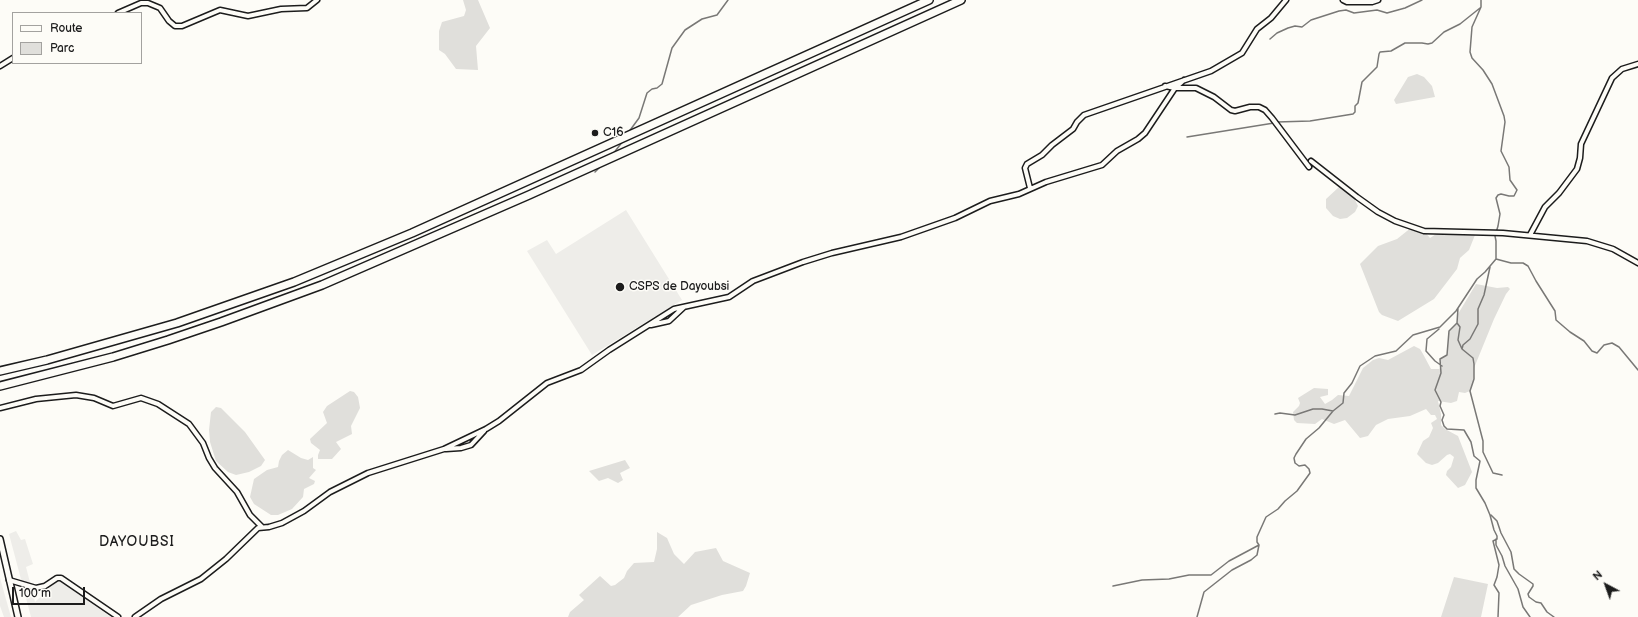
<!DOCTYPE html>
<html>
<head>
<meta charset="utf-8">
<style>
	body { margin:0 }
	#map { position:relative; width:1638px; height:617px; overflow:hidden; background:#fdfcf7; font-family:"Balsamiq Sans",sans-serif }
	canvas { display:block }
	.legend { position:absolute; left:12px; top:12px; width:130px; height:52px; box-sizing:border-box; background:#fdfcf7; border:1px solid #a3a29f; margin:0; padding:5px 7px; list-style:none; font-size:12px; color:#1c1c1c }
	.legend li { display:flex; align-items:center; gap:8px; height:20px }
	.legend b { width:20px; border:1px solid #a3a29f }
	.north { position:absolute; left:1586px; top:565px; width:40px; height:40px; -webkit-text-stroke:3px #fdfcf7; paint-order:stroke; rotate:319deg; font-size:11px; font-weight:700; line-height:16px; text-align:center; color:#1c1c1c }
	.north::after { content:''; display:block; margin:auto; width:14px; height:18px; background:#1c1c1c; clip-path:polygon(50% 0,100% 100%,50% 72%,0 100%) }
	.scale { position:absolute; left:12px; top:587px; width:73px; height:18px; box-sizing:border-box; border:2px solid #1c1c1c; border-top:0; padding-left:5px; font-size:12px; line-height:14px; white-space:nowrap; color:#1c1c1c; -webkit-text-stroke:3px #fdfcf7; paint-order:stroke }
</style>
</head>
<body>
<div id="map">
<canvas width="1638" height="617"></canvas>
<ul class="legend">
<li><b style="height:5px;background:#fdfcf7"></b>Route</li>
<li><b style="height:11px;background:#e0dfdb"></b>Parc</li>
</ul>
<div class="north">N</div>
<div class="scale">100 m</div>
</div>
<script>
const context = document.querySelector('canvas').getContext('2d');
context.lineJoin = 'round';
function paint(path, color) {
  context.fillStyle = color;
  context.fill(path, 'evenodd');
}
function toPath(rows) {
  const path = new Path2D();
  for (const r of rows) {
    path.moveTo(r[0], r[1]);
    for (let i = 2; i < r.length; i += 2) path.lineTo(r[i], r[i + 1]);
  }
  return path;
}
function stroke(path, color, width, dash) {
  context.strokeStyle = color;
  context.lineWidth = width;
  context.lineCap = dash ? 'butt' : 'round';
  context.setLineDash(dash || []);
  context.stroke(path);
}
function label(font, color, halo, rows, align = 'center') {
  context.font = font + ' "Balsamiq Sans",sans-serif';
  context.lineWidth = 3;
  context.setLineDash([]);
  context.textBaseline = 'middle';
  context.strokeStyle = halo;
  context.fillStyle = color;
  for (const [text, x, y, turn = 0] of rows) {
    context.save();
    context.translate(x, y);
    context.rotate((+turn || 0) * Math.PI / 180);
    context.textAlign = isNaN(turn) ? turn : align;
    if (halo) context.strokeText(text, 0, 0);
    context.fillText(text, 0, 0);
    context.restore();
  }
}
paint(toPath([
	[626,210,682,300,592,355,527,251,547,240,556,254],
	[16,531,21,540,25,539,33,564,26,567,35,602,58,580,111,617,31,617,9,534],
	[0,578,11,617,4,617,0,606]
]), '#eeede9');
paint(toPath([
	[463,0,478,0,490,28,476,46,478,70,456,69,445,54,439,50,439,31,442,22,464,16,466,10],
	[1417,74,1424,77,1432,86,1435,97,1396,104,1394,100,1408,77],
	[1345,186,1353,196,1358,206,1355,212,1347,218,1340,219,1333,216,1326,208,1326,199,1339,187],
	[1412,227,1424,231,1430,238,1441,231,1475,235,1469,250,1460,258,1457,269,1434,299,1398,321,1382,315,1379,312,1360,264,1378,246,1397,239],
	[1476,284,1497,288,1508,287,1510,289,1506,294,1494,319,1474,368,1474,379,1470,391,1465,393,1459,392,1457,401,1451,403,1438,401,1441,414,1441,425,1445,429,1458,436,1472,472,1465,485,1458,488,1446,475,1447,471,1451,467,1454,457,1450,454,1447,455,1438,463,1432,465,1426,463,1417,454,1423,441,1429,437,1433,428,1431,423,1437,419,1435,415,1431,415,1426,409,1410,416,1388,419,1376,425,1368,436,1360,438,1345,420,1334,424,1322,419,1315,424,1297,423,1294,420,1293,412,1299,406,1300,403,1298,398,1314,388,1328,389,1328,395,1320,397,1325,404,1332,400,1338,395,1349,396,1363,368,1373,360,1379,358,1388,360,1414,346,1420,349,1423,354,1431,369,1439,369,1442,366,1440,359,1447,355,1449,331,1457,323,1458,314],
	[350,391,354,392,358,397,360,408,351,426,352,434,336,442,341,449,332,459,318,459,318,455,320,450,311,443,310,439,327,423,323,412,327,406],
	[216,407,221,408,245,432,265,460,261,466,249,472,236,475,228,472,216,461,210,442,209,430,211,412],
	[288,450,301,458,308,460,313,457,313,468,316,470,309,478,315,481,314,484,304,489,303,497,292,509,278,515,271,515,254,504,250,497,254,479,267,470,278,467,279,461,282,455],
	[625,460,630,468,620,473,623,480,618,483,608,478,599,481,589,471],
	[657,532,667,538,674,554,684,564,695,552,716,548,723,561,750,573,746,586,743,591,722,595,691,605,678,617,568,617,570,612,584,600,579,595,600,576,611,586,615,585,624,578,627,571,634,563,654,562,657,549],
	[1454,577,1488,584,1481,617,1441,617]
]), '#e0dfdb');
stroke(toPath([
	[1270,39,1277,33,1288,28,1295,26,1302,27,1311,20,1339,11,1346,10,1354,13,1377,10,1387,13,1405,8,1422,0],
	[1277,122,1310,121,1353,114,1355,112,1355,106,1358,103,1362,82,1377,67,1379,54,1380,52,1391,51,1405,43,1422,43,1428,44,1432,43,1444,32,1460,24,1480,8],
	[628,133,639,118,647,93,652,89,657,88,662,84,672,48,685,30,702,19,717,15,728,0],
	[1187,137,1274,123],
	[613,154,623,141],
	[595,172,602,165],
	[1496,259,1511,263,1523,263,1528,266,1536,281,1555,311,1556,320,1570,332,1584,341,1592,351,1597,353,1604,345,1612,343,1619,347,1638,370],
	[1490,267,1484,295,1478,309,1478,324,1470,339,1463,345,1462,349,1473,358,1474,364,1474,379,1470,391,1483,441,1483,452,1493,473,1502,475],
	[1458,308,1457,323,1449,331,1447,355,1440,359,1441,373,1435,390,1441,402,1440,406,1444,415,1442,420,1444,426,1447,429,1464,430,1471,442,1474,456,1480,461,1476,480,1476,488,1485,503,1490,515,1494,530,1497,536,1497,539,1493,541,1499,565,1497,577,1494,585,1499,593,1498,617],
	[1457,323,1460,327,1458,340,1462,349],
	[1439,329,1427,339,1426,351,1435,361,1442,366],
	[1275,414,1280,413,1295,415,1313,409,1322,409,1333,411],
	[1491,515,1497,521,1501,533,1511,552,1514,569,1519,574,1533,584,1533,586,1528,594,1529,597,1536,602,1541,603,1547,612,1554,617],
	[1496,539,1496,545,1502,556,1505,566,1518,589,1523,607,1530,617],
	[1113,586,1142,580,1169,579,1189,575,1211,575,1229,561,1259,545],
	[1197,617,1204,592,1232,570,1251,560,1257,555,1259,545,1257,542,1257,537,1266,517,1278,509,1285,501,1297,491,1310,473,1309,469,1305,465,1299,466,1295,463,1294,458,1296,454,1306,439,1319,428,1333,411,1343,403,1344,393,1352,383,1360,366,1375,356,1396,351,1413,335,1440,327,1456,311,1477,279,1485,272,1496,259,1496,241,1495,236,1498,226,1500,214,1496,198,1498,195,1501,194,1509,196,1514,196,1517,190,1510,180,1509,167,1501,151,1505,122,1504,116,1492,84,1483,70,1472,58,1470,52,1472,27,1481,7,1481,0]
]), '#797876', 1.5);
const minor = toPath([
	[1343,0,1347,2,1372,2,1378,0],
	[118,13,141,3,148,3,160,8,169,21,175,26,182,26,220,10,248,16,281,9,307,8,317,0],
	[0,66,13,58],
	[1165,86,1175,88,1196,88,1214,97,1231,110,1235,111,1250,107,1259,107,1265,110,1272,118,1309,167],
	[1311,161,1357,197,1378,212,1395,221,1424,231,1503,233,1587,241,1613,249,1638,263],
	[1030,188,1025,168,1027,164,1042,155,1052,145,1073,129,1077,122,1084,115,1211,71,1242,53,1257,29,1271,18,1286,0],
	[1530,235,1545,207,1559,193,1577,169,1580,158,1581,144,1612,78,1622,69,1638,64],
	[651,325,669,321,684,307],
	[0,408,36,399,76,395,94,398,113,406,141,398,158,404,189,424,203,443,209,458,215,468,237,492,250,515,262,527],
	[446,449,461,448,471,445,484,431],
	[9,580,36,588,45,586,57,578,61,578,118,617],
	[135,617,161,599,201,579,226,559,258,528,269,527,282,523,304,511,330,492,368,473,444,449,486,429,499,421,547,383,581,370,609,350,674,309,729,297,753,281,803,262,832,253,901,237,955,218,990,201,1019,194,1046,182,1102,165,1117,151,1138,139,1145,133,1175,88,1184,80]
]);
const tertiary = toPath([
	[0,539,18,617]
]);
const trunk = toPath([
	[0,371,47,360,177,323,294,282,412,233,929,0],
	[0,386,113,357,168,340,221,322,322,285,529,195,961,0]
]);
stroke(minor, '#1c1c1c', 7);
stroke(tertiary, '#1c1c1c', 8);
stroke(trunk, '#1c1c1c', 10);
stroke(minor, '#fdfcf7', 4);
stroke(tertiary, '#fdfcf7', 5);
stroke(trunk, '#fdfcf7', 7);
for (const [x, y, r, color] of [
	[595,133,4,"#1c1c1c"],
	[620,287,5,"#1c1c1c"]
]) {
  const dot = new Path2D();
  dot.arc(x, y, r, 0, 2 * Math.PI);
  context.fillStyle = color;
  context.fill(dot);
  stroke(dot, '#fdfcf7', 1.5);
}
label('12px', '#1c1c1c', '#fdfcf7', [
	["C16",603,133],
	["CSPS de Dayoubsi",629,287]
], 'left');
context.letterSpacing = '1px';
label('14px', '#1c1c1c', '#fdfcf7', [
	["DAYOUBSI",137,542]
]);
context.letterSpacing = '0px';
</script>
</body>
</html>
